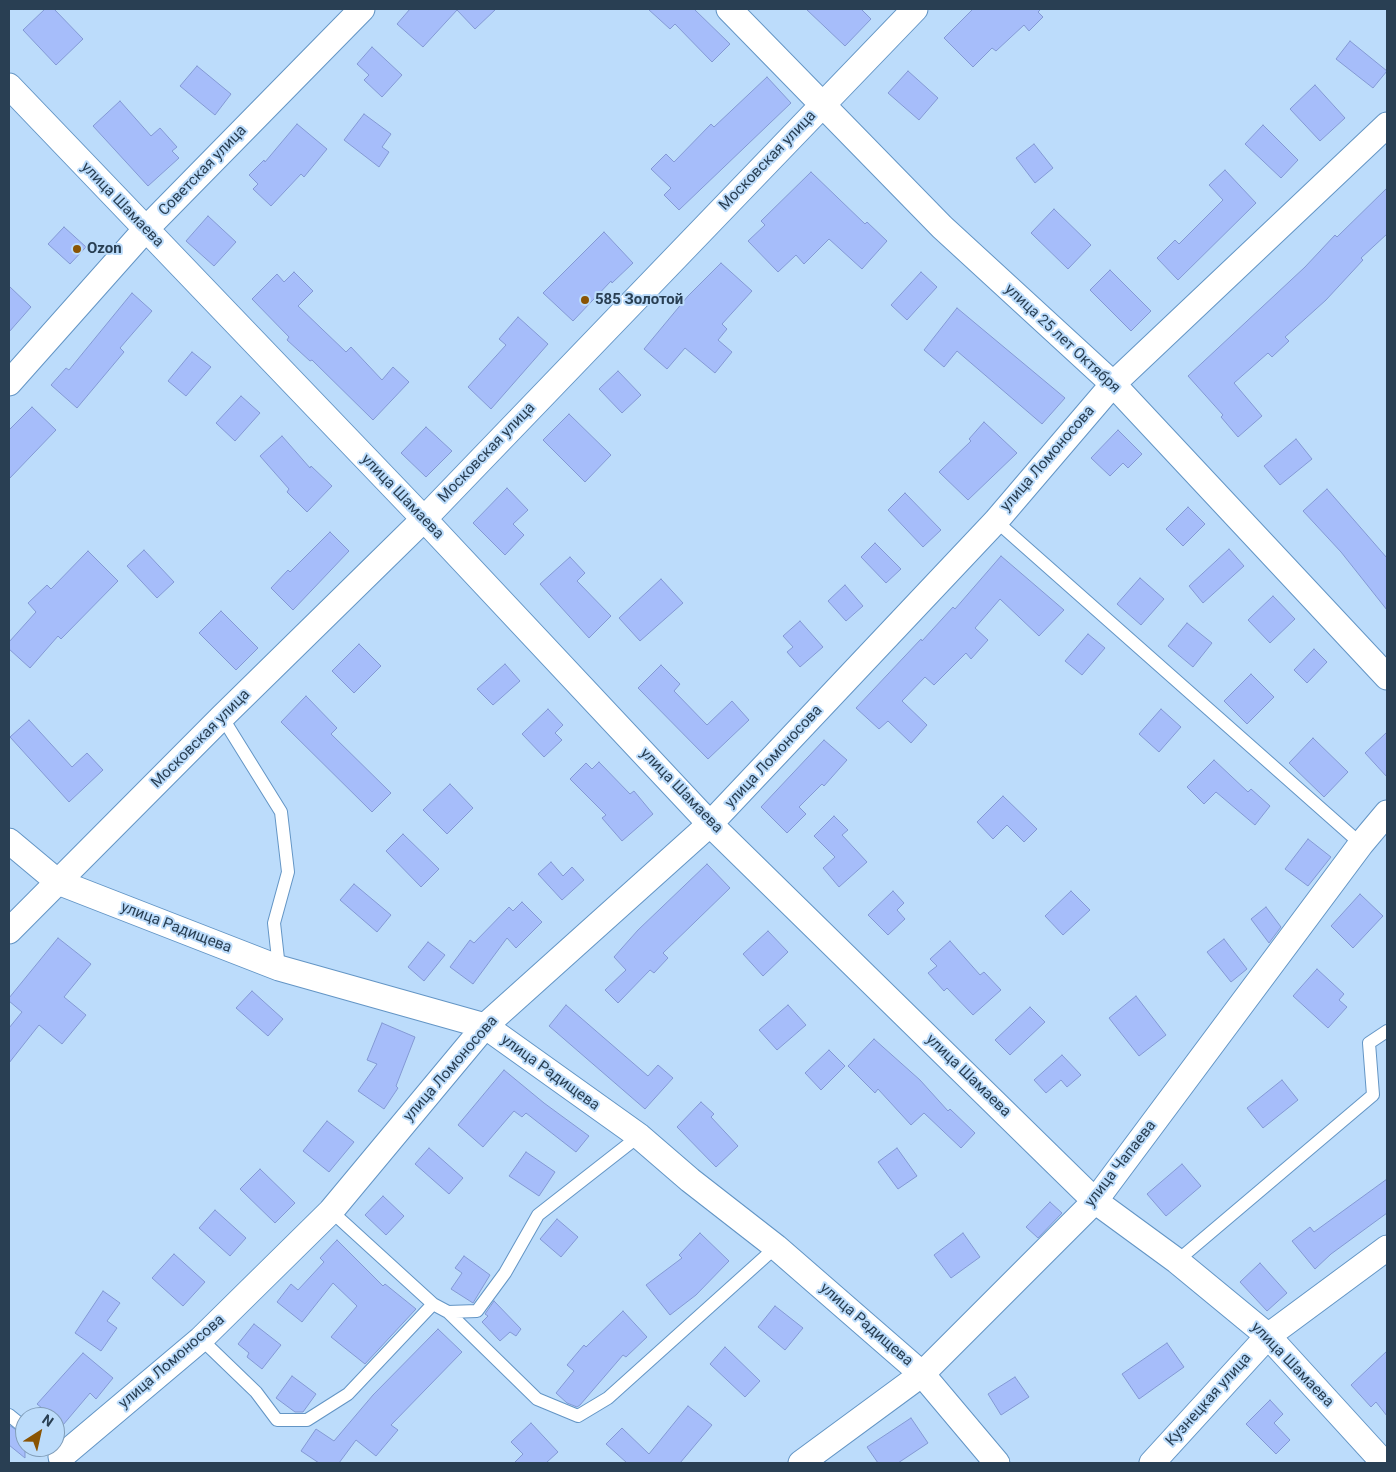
<!DOCTYPE html>
<html>
<head>
<meta charset="utf-8">
<style>
	body { margin:0 }
	#map { position:relative; width:1396px; height:1472px; overflow:hidden; background:#bcdcfb; font-family:Roboto,sans-serif }
	canvas { display:block }
	.frame { position:absolute; inset:0; border:10px solid #293f53; pointer-events:none }
	.north { position:absolute; left:15px; top:1407px; width:50px; height:50px; box-sizing:border-box; background:#bcdcfb; border:1px solid #819db8; border-radius:50%; rotate:35deg; font-size:14px; font-weight:700; line-height:20px; text-align:center; color:#293f53 }
	.north::after { content:''; display:block; margin:auto; width:18px; height:22px; background:#8a5403; clip-path:polygon(50% 0,100% 100%,50% 72%,0 100%) }
</style>
</head>
<body>
<div id="map">
<canvas width="1396" height="1472"></canvas>
<div class="frame"></div>
<div class="north">N</div>
</div>
<script>
const context = document.querySelector('canvas').getContext('2d');
context.lineJoin = 'round';
function paint(path, color) {
  context.fillStyle = color;
  context.fill(path, 'evenodd');
}
function toPath(rows) {
  const path = new Path2D();
  for (const r of rows) {
    path.moveTo(r[0], r[1]);
    for (let i = 2; i < r.length; i += 2) path.lineTo(r[i], r[i + 1]);
  }
  return path;
}
function stroke(path, color, width, dash) {
  context.strokeStyle = color;
  context.lineWidth = width;
  context.lineCap = dash ? 'butt' : 'round';
  context.setLineDash(dash || []);
  context.stroke(path);
}
function label(font, color, halo, rows, align = 'center') {
  context.font = font + ' Roboto,sans-serif';
  context.lineWidth = 4;
  context.setLineDash([]);
  context.textBaseline = 'middle';
  context.strokeStyle = halo;
  context.fillStyle = color;
  for (const [text, x, y, turn = 0] of rows) {
    context.save();
    context.translate(x, y);
    context.rotate((+turn || 0) * Math.PI / 180);
    context.textAlign = isNaN(turn) ? turn : align;
    if (halo) context.strokeText(text, 0, 0);
    context.fillText(text, 0, 0);
    context.restore();
  }
}
const building = toPath([
	[45,9,54,9,83,39,56,65,23,30,45,9],
	[410,9,496,9,475,29,457,10,423,47,397,24,410,9],
	[648,9,694,9,730,44,712,62,675,24,670,29,648,9],
	[806,9,861,9,871,19,845,46,806,9],
	[973,9,1041,9,1038,12,1043,17,1029,31,1024,25,996,51,992,48,973,67,944,38,973,9],
	[1350,41,1387,71,1373,88,1336,59,1350,41],
	[372,47,402,75,382,97,364,80,369,75,357,64,372,47],
	[197,66,231,94,215,115,180,86,197,66],
	[908,71,938,98,919,120,888,93,908,71],
	[767,77,791,103,679,210,664,195,671,188,651,169,666,154,674,162,711,124,714,127,767,77],
	[1315,85,1345,118,1320,141,1290,109,1315,85],
	[120,101,151,136,160,128,177,147,172,151,179,158,148,186,93,126,120,101],
	[364,114,391,134,382,147,389,152,379,167,344,140,364,114],
	[297,124,327,149,304,177,301,174,271,206,253,189,258,184,249,175,264,160,265,162,297,124],
	[1263,125,1298,160,1281,178,1245,144,1263,125],
	[1034,144,1053,168,1035,183,1016,158,1034,144],
	[1225,170,1256,203,1178,280,1157,258,1175,240,1179,244,1223,200,1209,185,1225,170],
	[811,172,865,224,867,222,887,241,862,269,829,239,804,264,796,255,778,272,748,241,765,225,761,221,811,172],
	[1387,188,1387,234,1361,258,1363,260,1326,300,1285,337,1289,341,1272,357,1268,353,1234,383,1262,416,1238,437,1221,417,1223,415,1188,376,1305,267,1335,235,1337,237,1387,188],
	[1054,209,1091,245,1068,269,1031,233,1054,209],
	[208,216,236,242,214,266,186,241,208,216],
	[64,227,86,247,70,264,48,244,64,227],
	[604,232,633,263,612,283,611,281,573,321,543,293,604,232],
	[721,263,752,291,722,324,727,329,718,340,732,352,715,373,685,348,667,369,644,349,688,296,721,263],
	[1110,270,1151,311,1131,331,1090,290,1110,270],
	[294,272,313,291,298,306,346,352,351,347,382,380,393,367,409,382,373,420,312,360,310,361,287,340,289,337,252,299,277,274,284,282,294,272],
	[921,272,937,287,907,320,891,305,921,272],
	[9,286,31,307,9,332,9,286],
	[132,293,152,311,120,348,124,352,77,408,51,385,66,368,69,370,132,293],
	[957,308,1065,398,1042,424,957,351,944,367,924,350,957,308],
	[518,317,548,344,491,409,468,387,506,345,499,339,518,317],
	[192,352,211,367,186,396,168,381,192,352],
	[618,371,641,395,622,413,599,389,618,371],
	[241,396,260,413,235,441,216,423,241,396],
	[32,407,56,430,9,479,9,430,32,407],
	[569,414,611,455,585,482,543,440,569,414],
	[984,422,1017,453,968,500,939,472,971,441,969,439,984,422],
	[426,427,452,451,426,477,401,453,426,427],
	[1118,430,1142,454,1128,468,1123,463,1110,476,1091,458,1118,430],
	[282,436,310,468,311,466,332,486,307,512,287,492,289,489,260,456,282,436],
	[1296,439,1312,459,1280,485,1264,466,1296,439],
	[507,488,528,510,513,524,524,535,505,555,473,523,507,488],
	[1327,489,1387,558,1387,610,1341,552,1303,511,1327,489],
	[905,493,941,530,923,547,888,510,905,493],
	[1188,507,1205,524,1183,546,1166,529,1188,507],
	[330,532,349,551,293,610,271,588,288,570,290,572,330,532],
	[875,543,901,569,886,583,861,557,875,543],
	[1229,549,1244,566,1203,603,1189,586,1229,549],
	[144,550,174,582,157,598,127,566,144,550],
	[88,551,118,581,61,639,58,636,30,668,9,649,9,642,36,612,28,603,47,585,51,589,88,551],
	[1001,556,1064,610,1039,636,1000,599,975,628,988,640,971,659,966,653,934,685,925,677,902,701,927,725,911,743,888,721,879,729,856,708,921,639,922,641,953,607,955,609,1001,556],
	[570,557,585,573,577,581,611,616,589,638,540,584,570,557],
	[1140,578,1164,599,1141,625,1117,604,1140,578],
	[661,579,683,603,640,641,619,618,661,579],
	[845,585,863,606,846,621,828,601,845,585],
	[1273,596,1295,619,1270,643,1248,620,1273,596],
	[221,611,258,648,236,670,199,633,221,611],
	[800,621,823,647,800,667,787,652,793,647,783,636,800,621],
	[1187,623,1212,643,1193,667,1168,646,1187,623],
	[1088,634,1105,648,1082,675,1065,661,1088,634],
	[359,644,381,666,354,693,332,671,359,644],
	[1314,649,1327,662,1307,683,1294,670,1314,649],
	[505,664,520,681,493,705,477,689,505,664],
	[661,665,680,684,674,691,707,725,732,701,749,720,708,759,638,688,661,665],
	[1251,674,1274,697,1247,724,1224,701,1251,674],
	[306,696,337,728,331,734,391,793,372,812,281,722,306,696],
	[548,709,563,725,555,733,562,740,544,757,522,734,548,709],
	[1161,709,1181,727,1159,752,1139,734,1161,709],
	[29,720,72,767,87,753,103,770,69,802,10,737,29,720],
	[1387,732,1387,777,1365,753,1387,732],
	[1313,738,1348,772,1324,797,1289,763,1313,738],
	[824,740,847,760,824,786,822,784,799,807,806,814,787,833,761,807,824,740],
	[1214,760,1248,792,1251,789,1270,806,1255,825,1216,792,1204,804,1187,787,1214,760],
	[599,762,630,794,634,791,653,814,622,841,602,818,606,815,570,779,586,763,592,769,599,762],
	[450,784,473,808,447,834,423,810,450,784],
	[1003,796,1037,829,1024,842,1007,825,993,839,977,822,1003,796],
	[834,816,848,830,842,835,867,862,839,887,823,868,835,857,814,836,834,816],
	[403,834,439,869,421,887,386,851,403,834],
	[1308,839,1331,857,1308,886,1285,869,1308,839],
	[551,862,563,876,572,867,584,880,562,900,538,874,551,862],
	[707,864,730,888,663,953,668,958,654,973,650,970,618,1003,605,990,626,970,614,957,638,930,707,864],
	[354,884,391,915,377,932,340,900,354,884],
	[893,891,904,903,897,910,905,919,888,935,868,915,893,891],
	[1071,891,1090,910,1063,935,1045,916,1071,891],
	[1360,894,1383,916,1353,948,1331,926,1360,894],
	[522,902,542,922,516,948,507,938,473,984,450,967,470,940,474,943,509,907,513,911,522,902],
	[1266,907,1281,927,1269,943,1251,919,1266,907],
	[768,931,788,952,763,976,743,954,768,931],
	[58,938,91,964,64,997,86,1015,62,1044,39,1025,9,1063,9,1028,22,1012,9,1001,9,998,58,938],
	[1224,939,1247,969,1231,982,1207,952,1224,939],
	[950,941,980,975,984,972,1001,990,973,1015,947,988,944,991,928,973,937,966,930,959,950,941],
	[428,942,445,955,424,981,408,967,428,942],
	[1317,969,1344,994,1339,1000,1347,1007,1328,1028,1293,996,1317,969],
	[252,991,283,1019,268,1036,236,1008,252,991],
	[1136,996,1166,1035,1139,1056,1109,1018,1136,996],
	[566,1005,648,1076,658,1065,673,1078,645,1109,549,1026,566,1005],
	[788,1005,806,1025,777,1050,759,1030,788,1005],
	[1030,1007,1045,1022,1010,1055,995,1040,1030,1007],
	[382,1023,415,1037,396,1086,398,1088,384,1109,358,1091,377,1064,367,1060,382,1023],
	[874,1039,920,1080,948,1111,950,1109,975,1133,961,1148,924,1113,911,1125,878,1089,875,1093,848,1066,874,1039],
	[829,1050,845,1066,821,1090,805,1073,829,1050],
	[1062,1055,1081,1075,1067,1087,1061,1080,1046,1093,1034,1080,1062,1055],
	[504,1070,544,1103,589,1136,576,1152,526,1113,522,1117,514,1111,483,1147,458,1125,504,1070],
	[1282,1080,1298,1100,1263,1128,1247,1108,1282,1080],
	[701,1102,714,1114,711,1117,738,1146,716,1167,677,1127,701,1102],
	[327,1121,354,1142,329,1172,303,1151,327,1121],
	[429,1148,463,1178,449,1194,415,1164,429,1148],
	[897,1148,917,1176,898,1189,878,1162,897,1148],
	[526,1152,555,1172,539,1196,509,1176,526,1152],
	[1182,1164,1201,1186,1166,1216,1147,1194,1182,1164],
	[260,1169,295,1203,275,1223,240,1189,260,1169],
	[1387,1179,1387,1213,1331,1254,1315,1269,1292,1241,1310,1227,1314,1232,1387,1179],
	[383,1196,404,1216,386,1235,365,1215,383,1196],
	[1050,1202,1062,1213,1038,1238,1026,1227,1050,1202],
	[215,1210,246,1238,230,1256,199,1228,215,1210],
	[557,1219,578,1237,561,1257,540,1239,557,1219],
	[700,1233,729,1261,696,1295,670,1315,646,1285,682,1258,679,1255,700,1233],
	[963,1233,980,1257,951,1278,934,1255,963,1233],
	[337,1240,383,1286,385,1284,416,1309,365,1364,331,1337,357,1306,333,1283,302,1322,277,1302,291,1284,298,1290,324,1262,320,1258,337,1240],
	[174,1254,205,1282,183,1306,152,1278,174,1254],
	[464,1256,490,1275,473,1303,451,1289,462,1273,455,1268,464,1256],
	[1260,1263,1287,1293,1267,1311,1240,1282,1260,1263],
	[103,1291,120,1303,107,1321,117,1328,101,1351,75,1333,103,1291],
	[494,1301,521,1329,516,1336,510,1332,500,1341,482,1322,488,1316,485,1314,494,1301],
	[775,1306,803,1328,785,1350,758,1327,775,1306],
	[623,1311,647,1337,626,1357,623,1355,580,1405,577,1407,567,1403,556,1393,574,1371,567,1365,584,1345,586,1347,623,1311],
	[254,1324,281,1345,262,1369,247,1357,249,1353,238,1344,254,1324],
	[438,1329,462,1352,391,1425,398,1430,376,1456,356,1440,339,1463,319,1463,301,1451,316,1429,334,1441,373,1395,438,1329],
	[1167,1343,1184,1367,1139,1399,1122,1374,1167,1343],
	[725,1347,760,1381,745,1397,710,1364,725,1347],
	[1387,1351,1387,1416,1376,1402,1371,1407,1351,1385,1387,1351],
	[83,1353,113,1378,96,1399,90,1393,63,1425,37,1404,83,1353],
	[292,1376,316,1394,303,1412,295,1412,276,1398,292,1376],
	[1015,1377,1029,1397,1001,1415,988,1394,1015,1377],
	[1270,1400,1283,1414,1274,1423,1290,1440,1276,1454,1246,1424,1270,1400],
	[688,1406,712,1425,680,1463,627,1463,606,1444,622,1428,649,1454,688,1406],
	[911,1418,928,1443,898,1463,878,1463,867,1447,911,1418],
	[531,1423,558,1452,546,1463,514,1463,523,1454,511,1442,531,1423],
	[9,1425,25,1436,25,1458,9,1445,9,1425]
]);
paint(building, '#a6bdfa');
stroke(building, '#8399d4', 1);
const lane = toPath([
	[996,521,1361,844],
	[222,717,281,812,288,872,274,923,279,968],
	[331,1211,433,1304,448,1312,537,1399,578,1416,608,1398,776,1247],
	[1177,1261,1373,1095,1369,1043,1387,1031],
	[448,1312,477,1311,505,1273,538,1215,639,1136],
	[201,1339,256,1392,277,1420,307,1420,348,1394,433,1304],
	[9,1415,25,1428]
]);
const street = toPath([
	[729,9,942,227,1113,384,1387,677],
	[9,86,424,519,710,824,1095,1201,1177,1261,1268,1336,1384,1463],
	[9,383,145,230,362,9],
	[9,841,58,882,279,968,485,1026,639,1136,690,1180,776,1247,922,1374,997,1463],
	[9,931,222,717,424,519,915,9],
	[61,1457,201,1339,331,1211,485,1026,710,824,996,521,1113,384,1387,125],
	[801,1463,922,1374,1095,1201,1361,844,1387,813],
	[1152,1463,1268,1336,1387,1248]
]);
stroke(lane, '#6395c5', 14);
stroke(street, '#6395c5', 27);
stroke(lane, '#fff', 12);
stroke(street, '#fff', 25);
for (const [x, y, r, color] of [
	[77,249,5,"#8a5403"],
	[585,300,5,"#8a5403"]
]) {
  const dot = new Path2D();
  dot.arc(x, y, r, 0, 2 * Math.PI);
  context.fillStyle = color;
  context.fill(dot);
  stroke(dot, '#bcdcfb', 2);
}
label('15px', '#293f53', '#bcdcfb', [
	["Московская улица",768,161,-46],
	["Советская улица",203,171,-46],
	["улица Шамаева",122,205,46],
	["улица 25 лет Октября",1062,339,43],
	["Московская улица",487,453,-46],
	["улица Ломоносова",1048,459,-49],
	["улица Шамаева",402,497,46],
	["Московская улица",201,739,-45],
	["улица Ломоносова",774,757,-47],
	["улица Шамаева",681,791,46],
	["улица Радищева",176,928,21],
	["улица Ломоносова",451,1069,-49],
	["улица Радищева",550,1073,36],
	["улица Шамаева",968,1076,44],
	["улица Чапаева",1121,1164,-52],
	["улица Радищева",866,1325,41],
	["улица Ломоносова",172,1362,-41],
	["улица Шамаева",1292,1365,46],
	["Кузнецкая улица",1209,1400,-48]
]);
label('bold 15px', '#293f53', '#bcdcfb', [
	["Ozon",87,249],
	["585 Золотой",595,300]
], 'left');
</script>
</body>
</html>
